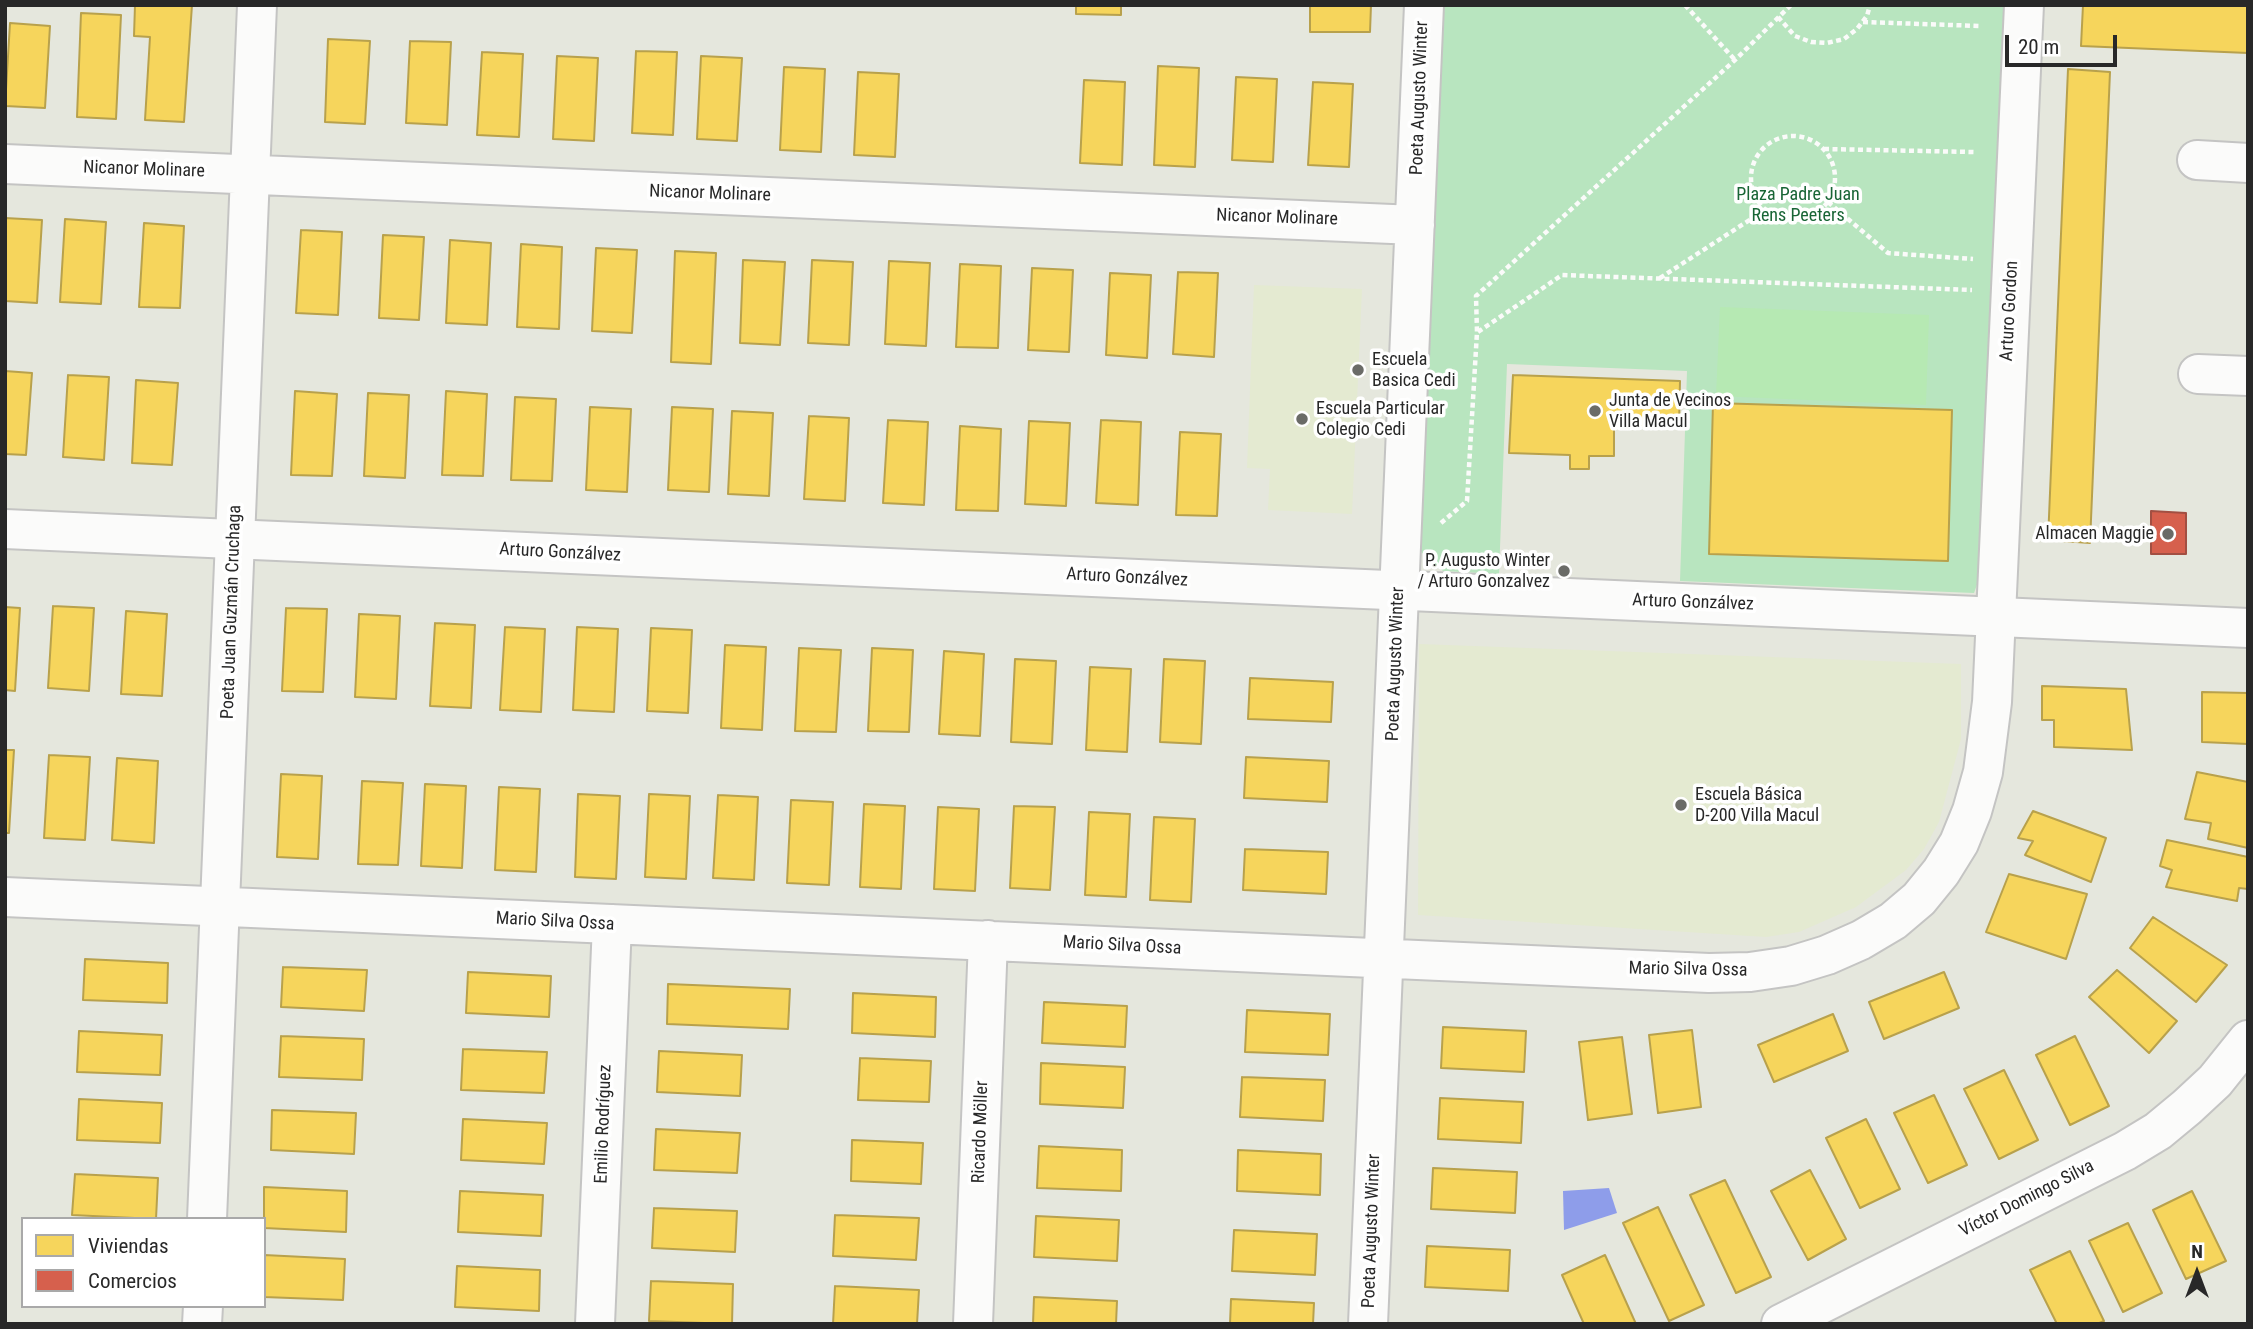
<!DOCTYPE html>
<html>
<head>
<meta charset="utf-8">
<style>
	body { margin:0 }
	#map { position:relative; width:2253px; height:1329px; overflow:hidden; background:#e5e7dd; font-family:"Roboto Condensed",sans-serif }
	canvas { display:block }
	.frame { position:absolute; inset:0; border:7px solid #282828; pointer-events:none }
	.legend { position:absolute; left:21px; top:1217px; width:245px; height:91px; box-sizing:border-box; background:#fff; border:2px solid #a9a9a9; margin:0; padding:9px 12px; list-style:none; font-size:21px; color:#282828 }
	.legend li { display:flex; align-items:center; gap:14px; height:35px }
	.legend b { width:35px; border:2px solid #a9a9a9 }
	.north { position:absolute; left:2162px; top:1238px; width:70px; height:70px; -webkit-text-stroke:5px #fff; paint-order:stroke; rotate:0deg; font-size:19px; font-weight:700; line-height:28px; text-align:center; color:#282828 }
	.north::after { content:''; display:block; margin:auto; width:24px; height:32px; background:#282828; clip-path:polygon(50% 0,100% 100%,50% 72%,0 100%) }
	.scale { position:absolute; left:2005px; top:35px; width:112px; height:32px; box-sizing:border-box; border:4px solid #282828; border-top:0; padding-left:9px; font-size:21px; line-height:24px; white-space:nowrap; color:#282828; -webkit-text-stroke:5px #fff; paint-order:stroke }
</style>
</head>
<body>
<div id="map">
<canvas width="2253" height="1329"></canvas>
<div class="frame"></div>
<ul class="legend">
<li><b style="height:19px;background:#f6d55c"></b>Viviendas</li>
<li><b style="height:19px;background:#d6604d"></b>Comercios</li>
</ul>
<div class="north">N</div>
<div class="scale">20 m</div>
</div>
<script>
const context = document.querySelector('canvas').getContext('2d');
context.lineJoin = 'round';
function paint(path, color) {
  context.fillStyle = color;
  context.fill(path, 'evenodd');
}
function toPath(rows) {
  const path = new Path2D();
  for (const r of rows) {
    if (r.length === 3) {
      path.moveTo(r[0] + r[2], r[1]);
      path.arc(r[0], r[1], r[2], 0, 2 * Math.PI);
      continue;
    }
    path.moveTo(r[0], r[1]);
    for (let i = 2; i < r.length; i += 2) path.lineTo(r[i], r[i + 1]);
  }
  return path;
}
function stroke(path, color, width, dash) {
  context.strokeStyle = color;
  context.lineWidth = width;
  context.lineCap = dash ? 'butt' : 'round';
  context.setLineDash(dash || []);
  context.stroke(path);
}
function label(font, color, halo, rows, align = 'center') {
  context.font = font + ' "Roboto Condensed",sans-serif';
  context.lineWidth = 7;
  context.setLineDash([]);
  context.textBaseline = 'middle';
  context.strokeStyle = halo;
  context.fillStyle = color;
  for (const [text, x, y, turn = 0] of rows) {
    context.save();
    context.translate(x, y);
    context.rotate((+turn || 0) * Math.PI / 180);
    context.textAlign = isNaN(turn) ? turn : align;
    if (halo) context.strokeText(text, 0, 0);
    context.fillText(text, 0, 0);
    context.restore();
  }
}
paint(toPath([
	[1254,285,1362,289,1352,514,1268,510,1270,469,1247,468],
	[1419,644,1961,664,1961,739,1939,822,1924,849,1906,870,1856,907,1799,932,1766,937,1418,915]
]), '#e4ead1');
paint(toPath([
	[1442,5,2006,5,1983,568,1974,593,1680,581,1687,371,1507,364,1499,574,1443,571,1420,551]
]), '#b8e5bf');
paint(toPath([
	[1720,307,1929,315,1926,405,1716,396]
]), '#b6e9b3');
paint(toPath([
	[1609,1188,1617,1213,1564,1230,1563,1191]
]), '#8e9dea');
const homes = toPath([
	[135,5,192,5,184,122,145,120,150,37,134,36,135,5],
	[1076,5,1121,5,1121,15,1076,14,1076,5],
	[1310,5,1371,5,1370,32,1310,32,1310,5],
	[2083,5,2248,5,2248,53,2081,46,2083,5],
	[81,13,121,15,116,119,77,117,81,13],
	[10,23,50,26,45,108,5,106,10,23],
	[328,39,370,41,365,124,325,122,328,39],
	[410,41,451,42,447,125,406,123,410,41],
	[636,51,677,52,673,135,632,133,636,51],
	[482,52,523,54,519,137,477,135,482,52],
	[557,56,598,58,594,141,553,139,557,56],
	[701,56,742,58,737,141,697,139,701,56],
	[1158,66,1199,68,1195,167,1154,165,1158,66],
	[784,67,825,69,821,152,780,150,784,67],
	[2068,69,2110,72,2090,543,2048,540,2068,69],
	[858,72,899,74,895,157,854,155,858,72],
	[1236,77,1277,79,1273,162,1232,160,1236,77],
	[1084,80,1125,82,1122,165,1080,163,1084,80],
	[1313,82,1353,84,1349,167,1308,165,1313,82],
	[5,218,42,220,37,303,5,301,5,218],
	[65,219,106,222,101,304,60,302,65,219],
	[144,223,184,226,180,308,139,307,144,223],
	[301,230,342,232,338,315,296,313,301,230],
	[383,235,424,237,419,320,379,318,383,235],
	[450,240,491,243,487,325,446,323,450,240],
	[521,244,562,247,559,329,517,327,521,244],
	[596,248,637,250,632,333,592,331,596,248],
	[675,251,716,253,711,364,671,362,675,251],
	[743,260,785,262,780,345,740,343,743,260],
	[812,260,853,262,849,345,808,343,812,260],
	[889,261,930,263,926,346,885,344,889,261],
	[960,264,1001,266,998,348,956,347,960,264],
	[1032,268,1073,270,1069,352,1028,350,1032,268],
	[1178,272,1218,273,1214,357,1173,354,1178,272],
	[1110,273,1151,275,1147,358,1106,355,1110,273],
	[5,371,32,373,26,455,5,454,5,371],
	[68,375,109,377,104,460,63,457,68,375],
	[1513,375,1680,381,1679,428,1614,426,1614,456,1589,456,1589,469,1570,469,1570,455,1509,453,1513,375],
	[136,380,178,383,172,465,132,463,136,380],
	[295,391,337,394,332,476,291,475,295,391],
	[446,391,487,394,483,476,442,475,446,391],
	[368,393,409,395,405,478,364,476,368,393],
	[515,397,556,399,552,481,511,480,515,397],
	[1713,403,1952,410,1948,561,1709,554,1713,403],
	[590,407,631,409,627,492,586,490,590,407],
	[672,407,713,409,709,492,668,490,672,407],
	[732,411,773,413,769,496,728,494,732,411],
	[809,416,849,418,845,501,804,499,809,416],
	[888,420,928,422,924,505,883,503,888,420],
	[1101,420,1141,422,1138,505,1096,503,1101,420],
	[1029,421,1070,423,1066,506,1025,504,1029,421],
	[960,426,1001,429,998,511,956,510,960,426],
	[1180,432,1221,434,1217,516,1176,515,1180,432],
	[53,606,94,608,89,691,48,688,53,606],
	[5,607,20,608,15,691,5,690,5,607],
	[286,608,327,609,323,692,282,691,286,608],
	[126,611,167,614,162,696,121,694,126,611],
	[359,614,400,616,396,699,355,697,359,614],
	[435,623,475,625,471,708,430,706,435,623],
	[505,627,545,629,541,712,500,710,505,627],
	[577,627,618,629,614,712,573,710,577,627],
	[651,628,692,630,688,713,647,711,651,628],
	[725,645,766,647,762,730,721,728,725,645],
	[799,648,841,650,836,732,795,731,799,648],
	[872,648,913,650,909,732,868,731,872,648],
	[944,651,984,654,980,736,939,734,944,651],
	[1015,659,1056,661,1052,744,1011,742,1015,659],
	[1164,659,1205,661,1201,744,1160,742,1164,659],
	[1090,667,1131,669,1127,752,1086,750,1090,667],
	[1250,678,1333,682,1331,722,1248,719,1250,678],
	[2042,686,2126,689,2132,750,2054,747,2054,720,2042,720,2042,686],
	[2202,692,2248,693,2248,744,2202,742,2202,692],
	[5,750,14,750,9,833,5,833,5,750],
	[49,755,90,757,85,840,44,838,49,755],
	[1246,757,1329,761,1327,802,1244,798,1246,757],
	[117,758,158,761,154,843,112,840,117,758],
	[2197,772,2248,782,2248,848,2208,839,2211,823,2185,819,2197,772],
	[281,774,322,776,318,859,277,857,281,774],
	[362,781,403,783,398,865,358,864,362,781],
	[425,784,466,786,462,868,421,866,425,784],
	[499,787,540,789,536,872,495,870,499,787],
	[578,794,620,796,616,879,575,877,578,794],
	[649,794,690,796,686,879,645,877,649,794],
	[718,795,758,797,754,880,713,878,718,795],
	[791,800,833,802,829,885,787,883,791,800],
	[864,804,905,806,901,889,860,887,864,804],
	[1014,806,1055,807,1050,890,1010,888,1014,806],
	[938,807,979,809,975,891,934,889,938,807],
	[2033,811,2106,838,2091,882,2025,855,2033,841,2018,838,2033,811],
	[1089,812,1130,814,1126,897,1085,895,1089,812],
	[1154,817,1195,819,1191,902,1150,900,1154,817],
	[2167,840,2248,857,2248,889,2239,888,2237,901,2166,887,2172,870,2160,866,2167,840],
	[1245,849,1328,852,1326,894,1243,890,1245,849],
	[2009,874,2087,894,2066,959,1986,932,2009,874],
	[2153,917,2227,965,2196,1002,2130,948,2153,917],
	[85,959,168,963,167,1003,83,1000,85,959],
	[283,967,367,970,364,1011,281,1007,283,967],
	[2117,970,2177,1021,2149,1053,2089,997,2117,970],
	[468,972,551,976,549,1017,466,1013,468,972],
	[1944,972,1959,1008,1884,1039,1869,1002,1944,972],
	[668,984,790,989,788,1029,667,1024,668,984],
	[853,993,936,997,935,1037,852,1033,853,993],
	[1044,1002,1127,1006,1125,1047,1042,1043,1044,1002],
	[1247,1010,1330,1014,1328,1055,1245,1052,1247,1010],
	[1833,1014,1848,1051,1774,1082,1758,1045,1833,1014],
	[1443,1027,1526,1031,1524,1072,1441,1068,1443,1027],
	[1692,1030,1701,1107,1658,1113,1649,1035,1692,1030],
	[79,1031,162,1035,160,1075,77,1072,79,1031],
	[281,1036,364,1039,362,1080,279,1077,281,1036],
	[2075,1036,2109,1106,2070,1125,2036,1055,2075,1036],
	[1622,1037,1632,1114,1588,1120,1579,1042,1622,1037],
	[463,1049,547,1052,544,1093,461,1090,463,1049],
	[659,1051,742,1055,740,1096,657,1092,659,1051],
	[860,1058,931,1061,929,1102,858,1100,860,1058],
	[1041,1063,1125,1067,1123,1108,1040,1104,1041,1063],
	[2004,1070,2038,1140,1999,1159,1964,1089,2004,1070],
	[1242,1077,1325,1080,1323,1121,1240,1117,1242,1077],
	[1934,1095,1967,1165,1928,1183,1894,1113,1934,1095],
	[1440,1098,1523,1102,1521,1143,1438,1139,1440,1098],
	[79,1099,162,1103,160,1143,77,1140,79,1099],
	[272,1110,356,1113,354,1154,271,1150,272,1110],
	[463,1119,547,1123,544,1164,461,1160,463,1119],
	[1866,1119,1900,1189,1860,1208,1826,1138,1866,1119],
	[656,1129,740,1133,737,1173,654,1170,656,1129],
	[852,1140,923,1143,921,1184,851,1181,852,1140],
	[1039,1146,1122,1150,1121,1191,1037,1188,1039,1146],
	[1238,1150,1321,1154,1320,1195,1237,1191,1238,1150],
	[1433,1168,1517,1172,1515,1213,1431,1209,1433,1168],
	[1810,1170,1846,1239,1808,1260,1771,1191,1810,1170],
	[75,1174,158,1178,156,1219,72,1215,75,1174],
	[1725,1180,1771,1277,1736,1293,1690,1195,1725,1180],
	[264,1187,347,1191,346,1232,264,1228,264,1187],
	[460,1191,543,1195,541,1236,458,1232,460,1191],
	[2192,1191,2226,1261,2186,1279,2153,1210,2192,1191],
	[1658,1207,1704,1305,1669,1321,1623,1223,1658,1207],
	[654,1208,737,1211,735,1252,652,1248,654,1208],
	[835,1215,919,1218,916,1260,833,1256,835,1215],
	[1036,1216,1119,1220,1117,1261,1034,1257,1036,1216],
	[2128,1223,2162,1293,2123,1312,2089,1241,2128,1223],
	[1234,1230,1317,1234,1315,1275,1232,1271,1234,1230],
	[1427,1246,1510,1250,1508,1291,1425,1287,1427,1246],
	[2070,1251,2104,1321,2097,1324,2057,1324,2030,1270,2070,1251],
	[264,1255,345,1259,343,1300,264,1297,264,1255],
	[1605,1255,1636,1324,1584,1324,1562,1275,1605,1255],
	[457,1266,540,1270,539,1311,455,1307,457,1266],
	[651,1281,733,1284,732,1324,649,1321,651,1281],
	[835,1286,919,1290,917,1324,833,1324,835,1286],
	[1034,1297,1117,1301,1116,1324,1033,1324,1034,1297],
	[1231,1299,1314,1303,1313,1324,1230,1324,1231,1299]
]);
paint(homes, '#f6d55c');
stroke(homes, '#b8a14c', 2);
const shops = toPath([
	[2151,511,2186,513,2186,554,2151,554,2151,511]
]);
paint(shops, '#d6604d');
stroke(shops, '#a24f42', 2);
const minor = toPath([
	[2197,160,2248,163],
	[5,164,1415,225],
	[2198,374,2248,376],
	[5,897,1709,973,1750,972,1791,966,1827,955,1861,940,1893,921,1919,899,1941,872,1959,843,1972,811,1983,772,1992,702,2024,5],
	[207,1219,257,5],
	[202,1324,203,1306],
	[595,1324,612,924],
	[973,1324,988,940],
	[1368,1324,1424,5],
	[1781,1324,2125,1151,2158,1131,2187,1107,2215,1081,2248,1040]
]);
const tertiary = toPath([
	[5,529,2248,628]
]);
stroke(minor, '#c4c4c3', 42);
stroke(tertiary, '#c4c4c3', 42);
stroke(toPath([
	[1685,5,1735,60],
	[1778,17,1795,36,1811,42,1827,43,1844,39,1857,29,1867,16,1870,5],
	[1863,22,1980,26],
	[1793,178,42],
	[1824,149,1974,152],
	[1828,202,1888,253,1973,259],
	[1660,278,1765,210],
	[1478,332,1562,275,1972,290],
	[1441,523,1467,501,1477,332,1476,296,1735,60,1791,5]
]), '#fbfbfa', 4.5, [5, 3.5]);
stroke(minor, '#fbfbfa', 38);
stroke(tertiary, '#fbfbfa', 38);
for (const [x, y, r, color] of [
	[1358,370,7,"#6a6b67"],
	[1595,411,7,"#6a6b67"],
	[1302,419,7,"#6a6b67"],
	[2168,534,7,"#6a6b67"],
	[1564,571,7,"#6a6b67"],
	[1681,805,7,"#6a6b67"]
]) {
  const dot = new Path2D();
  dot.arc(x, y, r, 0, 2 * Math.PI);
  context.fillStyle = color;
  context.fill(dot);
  stroke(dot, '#fff', 2.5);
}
label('18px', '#282828', '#fff', [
	["Poeta Augusto Winter",1420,98,-88],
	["Nicanor Molinare",144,170,2],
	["Nicanor Molinare",710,194,2],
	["Nicanor Molinare",1277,218,2],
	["Arturo Gordon",2010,311,-87],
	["Arturo Gonzálvez",560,553,3],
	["Arturo Gonzálvez",1127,578,3],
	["Arturo Gonzálvez",1693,603,2],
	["Poeta Juan Guzmán Cruchaga",232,612,-88],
	["Poeta Augusto Winter",1396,664,-88],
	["Mario Silva Ossa",555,922,3],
	["Mario Silva Ossa",1122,946,3],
	["Mario Silva Ossa",1688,970,1],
	["Emilio Rodríguez",604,1124,-88],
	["Ricardo Möller",981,1132,-88],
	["Víctor Domingo Silva",2027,1199,-27],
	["Poeta Augusto Winter",1372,1231,-88]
]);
label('18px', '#186535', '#fff', [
	["Plaza Padre Juan",1798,195],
	["Rens Peeters",1798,216]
]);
label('18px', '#282828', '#fff', [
	["Escuela",1372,360],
	["Basica Cedi",1372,381],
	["Junta de Vecinos",1609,401],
	["Villa Macul",1609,422],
	["Escuela Particular",1316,409],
	["Colegio Cedi",1316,430],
	["Almacen Maggie",2154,534,"right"],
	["P. Augusto Winter",1550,561,"right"],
	["/ Arturo Gonzalvez",1550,582,"right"],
	["Escuela Básica",1695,795],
	["D-200 Villa Macul",1695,816]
], 'left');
</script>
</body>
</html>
